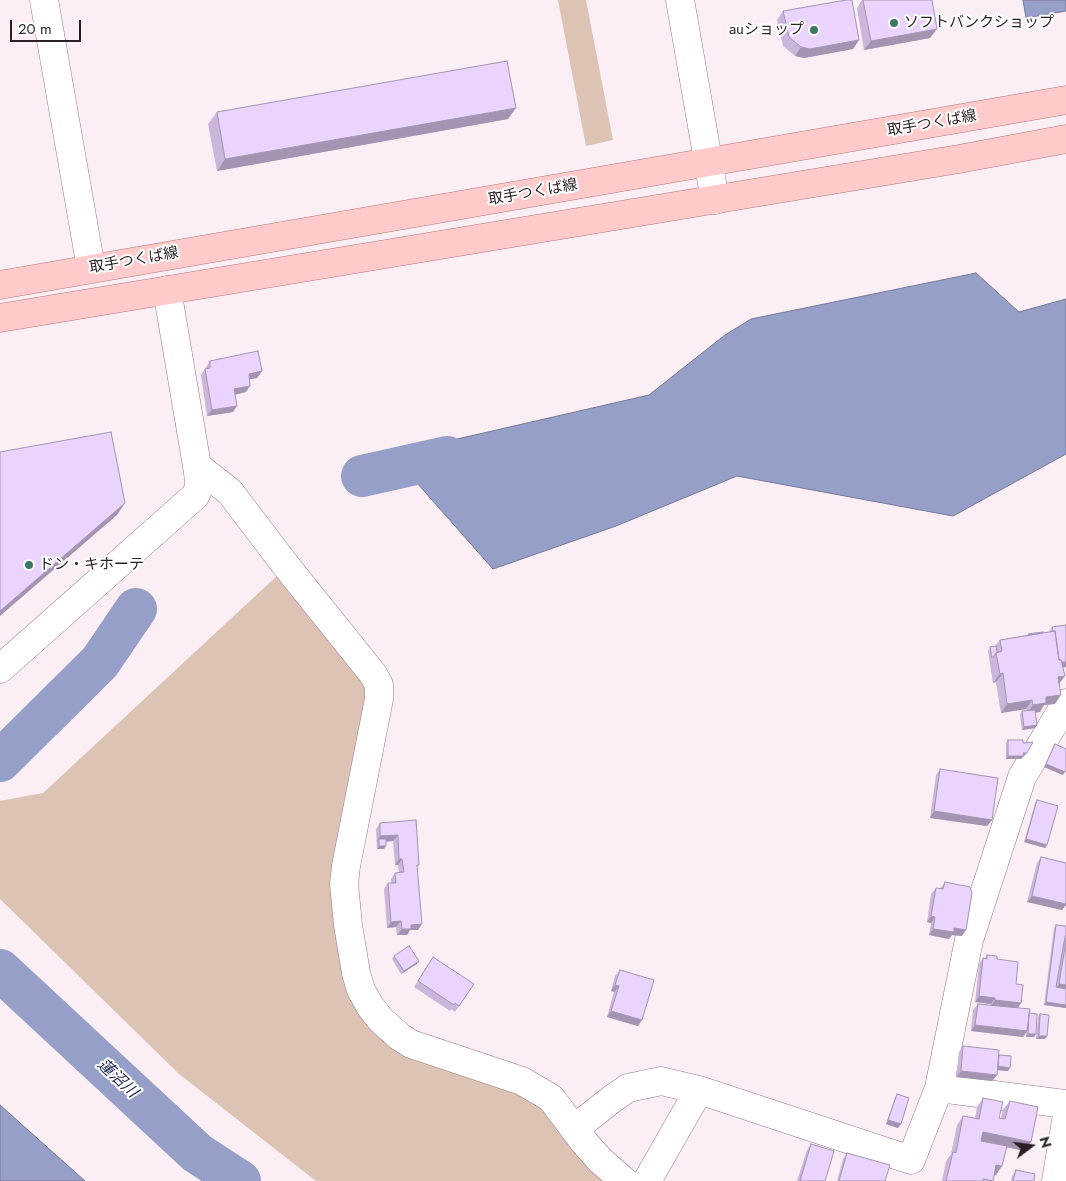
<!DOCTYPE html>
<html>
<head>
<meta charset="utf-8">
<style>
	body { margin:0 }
	#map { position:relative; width:1066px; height:1181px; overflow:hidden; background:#fceef5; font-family:Jost,sans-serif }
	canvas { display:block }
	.north { position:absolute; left:1006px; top:1121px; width:50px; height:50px; -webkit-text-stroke:4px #fff; paint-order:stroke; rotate:75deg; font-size:14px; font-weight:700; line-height:20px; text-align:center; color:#2b1f26 }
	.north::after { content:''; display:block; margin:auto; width:18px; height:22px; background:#2b1f26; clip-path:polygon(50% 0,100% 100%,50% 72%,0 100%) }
	.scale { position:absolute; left:10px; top:20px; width:71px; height:22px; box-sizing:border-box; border:2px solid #2b1f26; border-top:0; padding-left:6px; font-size:15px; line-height:18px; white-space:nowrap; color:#2b1f26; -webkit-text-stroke:4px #fff; paint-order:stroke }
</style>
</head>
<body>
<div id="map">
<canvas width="1066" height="1181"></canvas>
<div class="north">N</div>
<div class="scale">20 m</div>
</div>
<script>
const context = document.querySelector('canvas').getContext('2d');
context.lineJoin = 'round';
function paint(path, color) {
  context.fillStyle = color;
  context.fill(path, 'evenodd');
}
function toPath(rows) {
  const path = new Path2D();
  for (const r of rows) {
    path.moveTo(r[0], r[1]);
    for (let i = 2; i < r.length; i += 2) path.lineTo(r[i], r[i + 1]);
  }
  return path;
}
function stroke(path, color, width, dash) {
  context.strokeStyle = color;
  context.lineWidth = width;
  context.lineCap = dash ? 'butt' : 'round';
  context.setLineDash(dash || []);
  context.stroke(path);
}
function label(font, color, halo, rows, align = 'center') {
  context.font = font + ' Jost,"Noto Sans JP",sans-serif';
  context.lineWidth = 4;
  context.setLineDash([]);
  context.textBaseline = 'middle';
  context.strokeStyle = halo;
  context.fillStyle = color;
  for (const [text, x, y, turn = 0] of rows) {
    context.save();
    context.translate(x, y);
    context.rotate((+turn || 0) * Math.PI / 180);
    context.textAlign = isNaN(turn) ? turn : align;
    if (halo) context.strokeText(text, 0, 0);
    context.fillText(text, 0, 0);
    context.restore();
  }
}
paint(toPath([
	[558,0,586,0,613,140,586,146],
	[279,574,363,679,367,690,367,701,345,806,330,887,334,916,349,997,372,1031,389,1045,404,1055,460,1075,515,1089,547,1108,608,1181,316,1181,179,1074,0,899,0,801,43,793]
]), '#ddc3b3');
const water = toPath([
	[1023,0,1066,0,1066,11,1026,18,1023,0],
	[976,273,1019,312,1066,299,1066,454,953,516,737,476,616,526,493,569,417,483,370,459,649,395,725,335,751,319,976,273],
	[0,1105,85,1181,0,1181,0,1105]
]);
paint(water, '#969fc7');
stroke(water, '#767997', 1);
stroke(toPath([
	[362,476,447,457],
	[0,761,100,662,136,609],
	[0,970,197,1153,240,1181]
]), '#969fc7', 42);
const minor = toPath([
	[44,0,91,268],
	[680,0,715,200],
	[197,466,230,492,287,567,373,674,379,685,379,699,346,866,344,884,348,925,356,973,361,990,370,1006,381,1020,400,1037,411,1044,522,1081,551,1098,584,1142,600,1160,624,1181],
	[0,669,195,496,199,488,199,480,197,466,167,290],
	[939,1088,1066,1104],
	[574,1129,612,1099,628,1088,661,1081,699,1090],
	[647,1181,699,1090,911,1160,939,1088,969,940,1022,777,1066,703],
	[1056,1181,1066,1121]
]);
const major = toPath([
	[0,285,1066,100],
	[0,318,959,159,1066,139]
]);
stroke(minor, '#967889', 29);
stroke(major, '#b4777a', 29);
stroke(minor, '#fff', 28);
stroke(major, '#fecaca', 28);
paint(toPath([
	[862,0,932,0,930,38,864,50,857,8],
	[783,11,859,40,853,49,804,58,795,56,783,46,777,20],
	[217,112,508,119,217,171,208,124],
	[210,361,262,371,257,378,249,379,246,392,235,394,233,412,207,416,201,375],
	[1052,627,1066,667,1063,668,1055,704,1044,705,1040,712,1035,712,1035,728,1022,730,1020,715,1022,711,1027,711,1026,709,1001,713,996,682,993,683,988,651,990,647,995,646,1000,640,1027,635,1028,634,1049,632],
	[1008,740,1025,756,1023,756,1021,759,1006,759,1006,743],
	[1055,744,1063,775,1044,767,1053,747],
	[940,769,992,820,987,826,930,818,936,775],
	[1037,800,1047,845,1045,848,1024,842,1035,803],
	[416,820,419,865,417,867,418,930,410,930,407,935,397,935,396,927,387,928,384,889,388,883,391,883,391,879,395,873,399,873,398,865,395,865,393,841,386,842,384,849,377,849,376,829,380,823],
	[1041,857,1066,863,1066,905,1062,910,1027,902,1037,863],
	[945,882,962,936,952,935,949,939,929,935,931,923,927,922,931,894,936,888,940,889],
	[1056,925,1066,926,1066,1008,1044,1005,1054,928],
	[987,955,997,959,1016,984,1021,1003,1017,1008,1029,1013,1034,1037,1026,1037,1026,1033,1023,1037,971,1031,973,1010,978,1004,991,1005,991,1004,975,1002,979,964,983,958,985,958],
	[394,956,417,964,401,974,392,959],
	[433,957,474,984,455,1012,451,1009,450,1011,414,987],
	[620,970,638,1026,607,1017,614,992,611,991,615,976],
	[1040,1014,1047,1036,1045,1039,1036,1039,1038,1017],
	[963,1046,999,1055,1008,1071,997,1070,997,1075,992,1081,956,1077,959,1052],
	[897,1094,901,1124,898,1128,886,1124,895,1097],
	[983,1098,999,1118,1001,1118,1003,1109,1010,1101,1031,1142,1025,1151,1006,1147,996,1175,994,1175,993,1181,942,1181,946,1161,951,1154,957,1125,963,1116,975,1118,977,1107],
	[811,1144,825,1181,797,1181,807,1150],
	[847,1153,885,1181,837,1181,843,1159],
	[1016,1170,1034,1181,1011,1181,1012,1176]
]), '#c9b6da');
paint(toPath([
	[937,29,930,38,864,50,871,41],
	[859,40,853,49,804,58,795,56,801,47],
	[516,108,508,119,217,171,225,159],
	[262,371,257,378,245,380,249,374],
	[250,386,246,392,230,396,234,389],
	[237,406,233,412,207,416,212,410],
	[125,503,117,515,0,616,0,611],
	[1066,662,1066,667,1052,669,1057,663],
	[1003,673,996,682,993,683,1000,674],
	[1065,676,1058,685,1058,677],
	[1061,695,1055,704,1044,705,1040,712,1027,714,1033,705,1046,697],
	[1032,700,1026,709,1001,713,1007,704],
	[1037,725,1035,728,1022,730,1024,727],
	[1023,753,1027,753,1021,759,1006,759,1008,756],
	[1046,764,1065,772,1063,775,1044,767],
	[934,811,992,820,987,826,930,818],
	[398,835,393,841,379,842,379,839,376,842,380,836],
	[1026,839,1047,845,1045,848,1024,842],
	[379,846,386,846,384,849,377,849],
	[399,859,402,859,398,865,395,865],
	[1032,896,1066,904,1066,905,1062,910,1027,902],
	[931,916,935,917,931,923,927,922],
	[401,921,396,927,387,928,391,922],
	[422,924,418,930,410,930,407,935,397,935,402,929,411,925],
	[954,928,966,930,962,936,952,935,949,939,929,935,933,929],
	[419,961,417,964,401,974,404,971],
	[1059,984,1066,985,1066,992,1054,990],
	[615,985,619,986,614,992,611,991],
	[979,996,995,998,991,1004,975,1002],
	[995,1000,1021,1003,1017,1009,990,1007],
	[1046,1002,1066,1005,1066,1008,1044,1005],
	[611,1011,642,1020,638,1026,607,1017],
	[975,1025,1027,1031,1023,1037,971,1031],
	[1028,1034,1036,1034,1034,1037,1026,1037],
	[1039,1036,1047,1036,1045,1039,1036,1039],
	[998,1066,1010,1068,1008,1071,995,1070],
	[961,1071,997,1075,992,1081,956,1077],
	[888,1120,901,1124,898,1128,886,1124],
	[983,1132,1031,1142,1025,1151,977,1141],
	[996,1165,1002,1166,996,1175,990,1174]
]), '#a494b1');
const building = toPath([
	[846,0,852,0,859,40,810,49,801,47,789,37,783,11,846,0],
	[863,0,932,0,937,29,871,41,863,0],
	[507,61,516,108,225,159,217,112,507,61],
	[258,351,262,371,249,374,250,386,234,389,237,406,212,410,205,369,210,368,210,361,258,351],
	[111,432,125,503,0,611,0,452,111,432],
	[1066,625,1066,662,1062,662,1061,660,1059,660,1055,631,1053,631,1052,627,1066,625],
	[1055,631,1059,660,1061,660,1065,676,1058,677,1061,695,1046,697,1046,703,1033,705,1032,700,1007,704,1003,673,1000,674,996,653,1002,651,1000,640,1055,631],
	[1043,632,1043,633,1029,635,1028,634,1043,632],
	[996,646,997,652,992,658,990,647,996,646],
	[1035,710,1037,725,1024,727,1022,711,1035,710],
	[1008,740,1023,740,1023,743,1033,742,1027,753,1023,753,1024,756,1008,756,1008,740],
	[1055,744,1066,749,1066,770,1065,772,1046,764,1055,744],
	[940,769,998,778,992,820,934,811,940,769],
	[1037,800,1058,806,1047,845,1026,839,1037,800],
	[416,820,419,865,417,865,422,924,411,925,411,929,402,929,401,921,391,922,388,883,396,883,395,873,404,872,402,859,399,859,398,835,380,836,380,823,416,820],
	[379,839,386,839,386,846,379,846,379,839],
	[1041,857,1066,863,1066,904,1032,896,1041,857],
	[945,882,970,887,972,893,966,930,954,928,954,932,933,929,935,917,931,916,936,888,943,889,945,882],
	[1056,925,1066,926,1066,935,1065,937,1056,987,1066,989,1066,1005,1046,1002,1056,925],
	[1066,941,1066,985,1059,984,1066,941],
	[409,946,419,961,404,971,394,956,409,946],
	[987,955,997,956,997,959,1018,962,1016,984,1023,985,1021,1003,995,1000,995,998,979,996,983,958,987,959,987,955],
	[433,957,474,984,459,1006,455,1003,454,1005,418,981,433,957],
	[620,970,654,980,642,1020,611,1011,619,986,615,985,620,970],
	[978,1004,1030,1009,1027,1031,975,1025,978,1004],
	[1029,1013,1037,1014,1036,1034,1028,1034,1029,1013],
	[1040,1014,1049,1015,1047,1036,1039,1036,1040,1014],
	[963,1046,999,1050,997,1075,961,1071,963,1046],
	[999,1055,1011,1056,1010,1068,998,1066,999,1055],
	[897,1094,909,1098,901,1124,888,1120,897,1094],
	[983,1098,1003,1102,999,1118,1005,1119,1010,1101,1038,1107,1031,1142,983,1132,981,1141,1007,1146,1002,1166,996,1165,993,1181,983,1179,983,1181,946,1181,953,1152,956,1153,963,1116,979,1119,983,1098],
	[811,1144,834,1151,825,1181,800,1181,811,1144],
	[847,1153,890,1165,885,1181,839,1181,847,1153],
	[1016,1170,1035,1174,1034,1181,1013,1181,1016,1170]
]);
paint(building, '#ead4fd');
stroke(building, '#a494b1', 1);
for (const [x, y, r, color] of [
	[894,23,5,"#3b7965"],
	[814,30,5,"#3b7965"],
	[29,565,5,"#3b7965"]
]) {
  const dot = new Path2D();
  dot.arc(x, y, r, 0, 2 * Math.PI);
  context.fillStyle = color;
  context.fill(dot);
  stroke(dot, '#fff', 2);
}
label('15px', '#2b1f26', '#fff', [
	["ソフトバンクショップ",904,23],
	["auショップ",804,30,"right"],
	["ドン・キホーテ",39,565]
], 'left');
label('15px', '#2b1f26', '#fff', [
	["取手つくば線",932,124,-10],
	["取手つくば線",533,193,-10],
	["取手つくば線",134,261,-10]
]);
label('italic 16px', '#1d2354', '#fff', [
	["蓮沼川",117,1079,43]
]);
</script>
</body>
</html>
